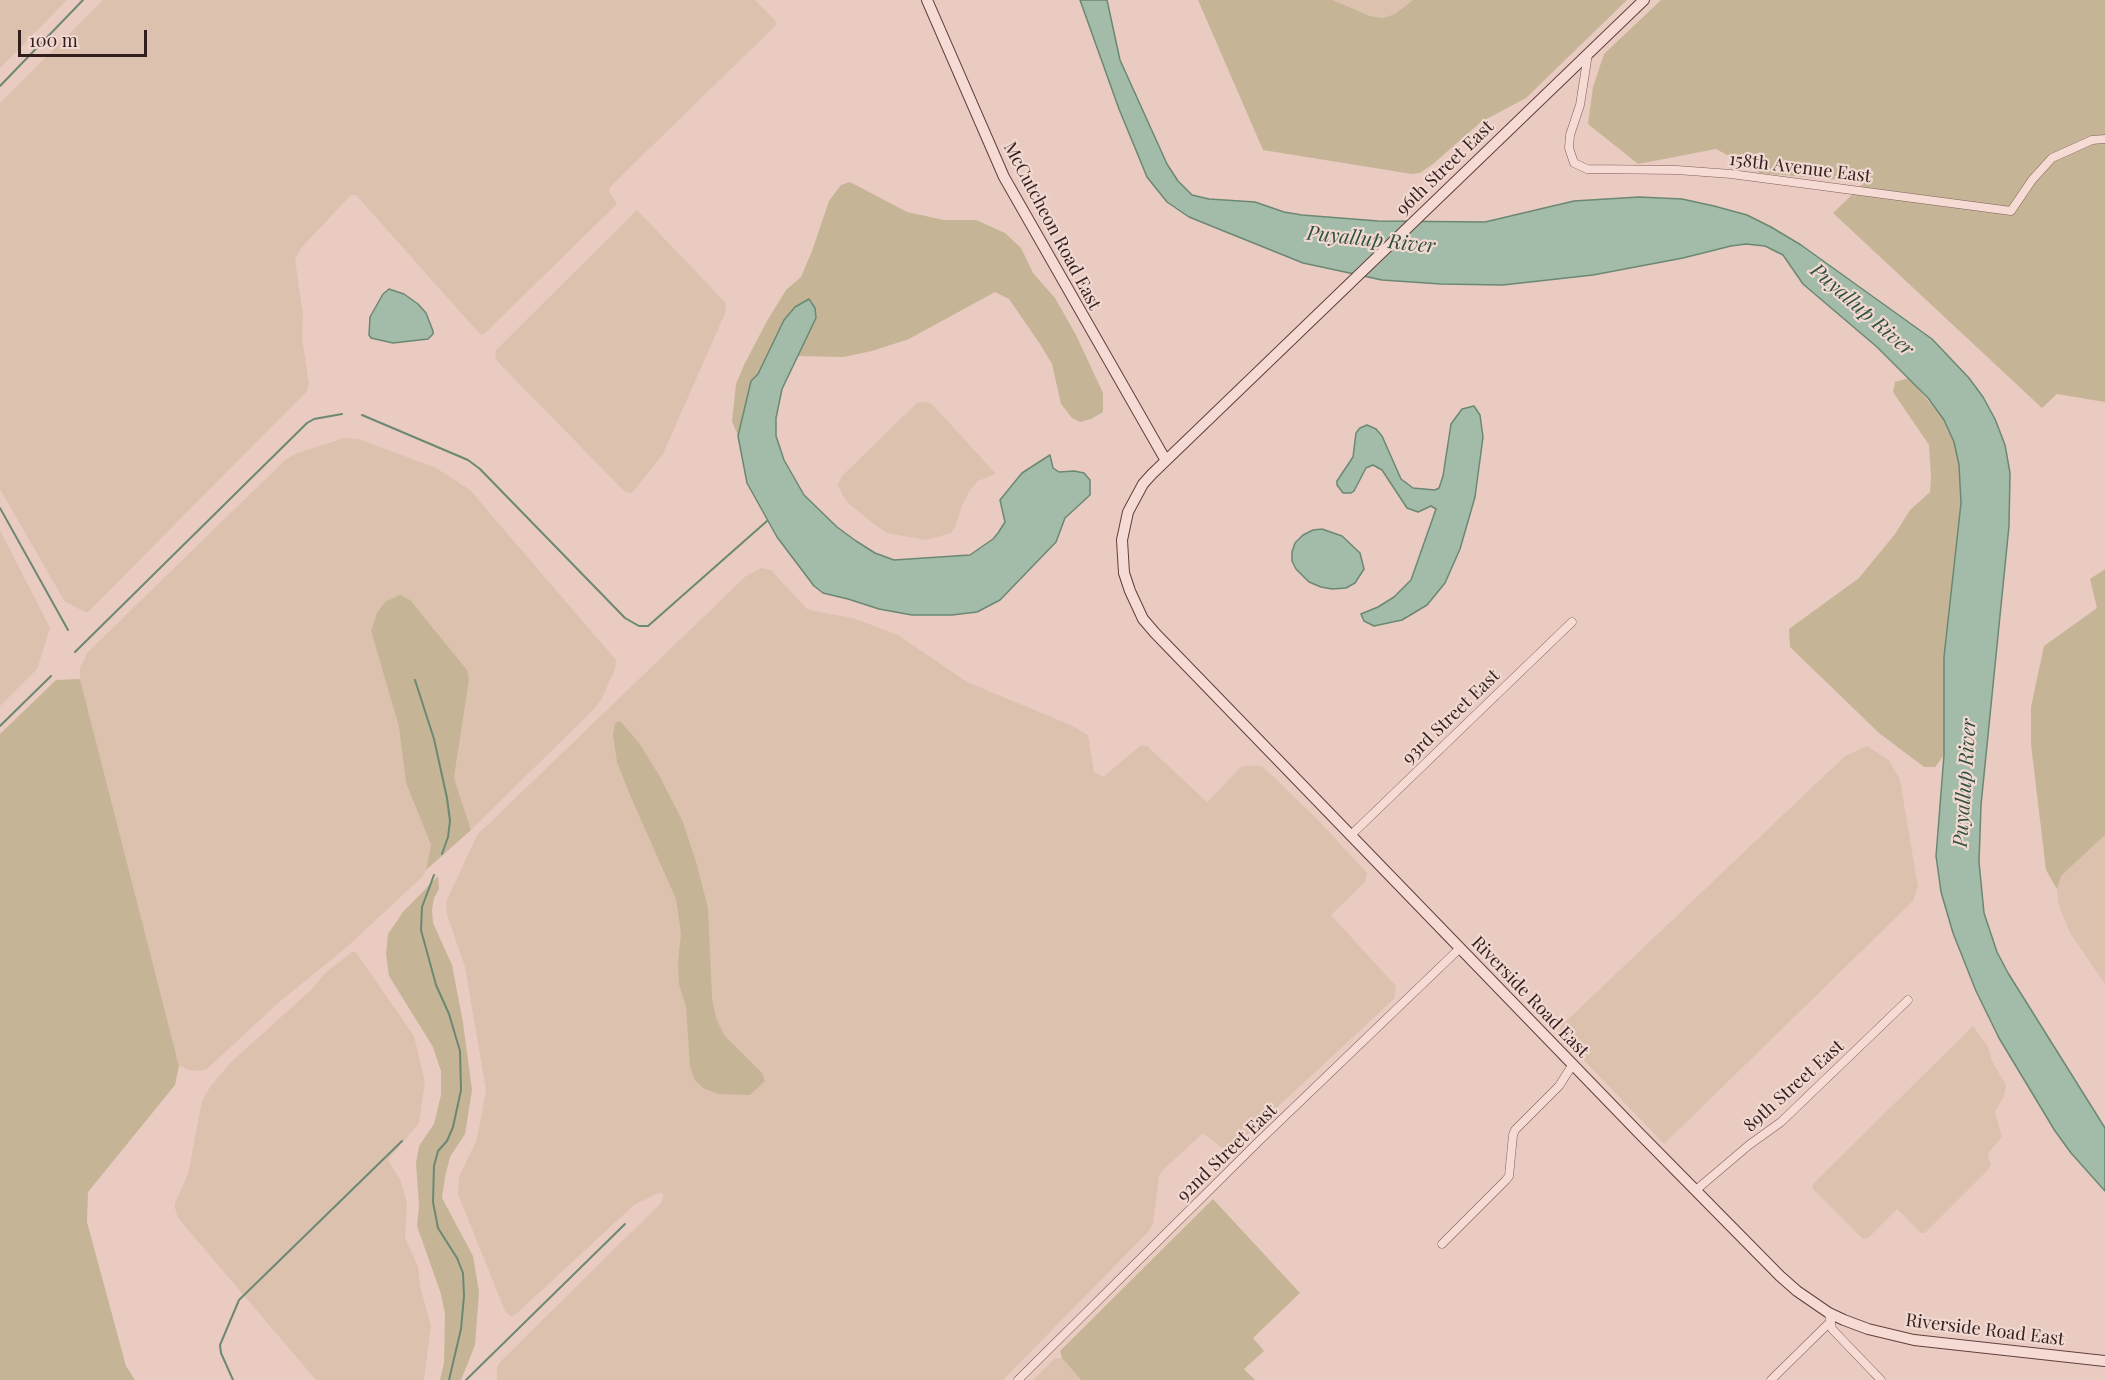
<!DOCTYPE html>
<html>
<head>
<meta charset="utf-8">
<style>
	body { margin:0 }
	#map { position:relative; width:2105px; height:1380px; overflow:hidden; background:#e9cbc1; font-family:"Playfair Display",serif }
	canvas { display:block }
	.scale { position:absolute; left:18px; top:30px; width:129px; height:27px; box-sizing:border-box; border:3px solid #311e1d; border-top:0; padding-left:8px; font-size:18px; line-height:21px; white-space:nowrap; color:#311e1d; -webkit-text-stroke:4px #f1d8d0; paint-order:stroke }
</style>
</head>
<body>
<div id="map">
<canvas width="2105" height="1380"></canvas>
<div class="scale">100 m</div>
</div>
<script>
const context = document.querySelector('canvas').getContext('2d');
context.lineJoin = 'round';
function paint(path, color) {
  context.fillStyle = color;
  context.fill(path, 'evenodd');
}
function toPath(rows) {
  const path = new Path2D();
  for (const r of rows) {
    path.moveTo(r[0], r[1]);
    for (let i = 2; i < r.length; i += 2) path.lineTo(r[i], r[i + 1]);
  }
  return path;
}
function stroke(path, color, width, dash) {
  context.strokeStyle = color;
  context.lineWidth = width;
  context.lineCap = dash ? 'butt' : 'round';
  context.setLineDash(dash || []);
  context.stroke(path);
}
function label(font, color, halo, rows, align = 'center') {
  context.font = font + ' "Playfair Display",serif';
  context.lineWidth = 4.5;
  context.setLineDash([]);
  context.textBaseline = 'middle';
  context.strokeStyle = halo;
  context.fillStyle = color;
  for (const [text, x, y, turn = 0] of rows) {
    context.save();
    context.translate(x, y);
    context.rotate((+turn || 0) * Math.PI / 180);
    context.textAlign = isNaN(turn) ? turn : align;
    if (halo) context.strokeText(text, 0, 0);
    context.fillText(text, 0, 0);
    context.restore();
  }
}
paint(toPath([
	[0,0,67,0,0,68],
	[103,0,755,0,775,20,776,25,610,187,609,191,617,204,483,335,479,333,356,195,351,195,302,247,295,260,303,315,302,338,309,384,306,392,87,613,65,602,0,489,0,103],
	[1333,0,1413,0,1395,14,1383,18,1371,16],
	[637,210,725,302,726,311,663,454,632,493,625,492,497,361,495,356,496,350],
	[927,402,933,405,996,474,978,481,970,490,963,503,956,525,951,533,926,540,887,533,875,525,849,504,843,496,838,485,842,476,917,403],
	[344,438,359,439,436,468,470,490,616,660,615,669,601,700,594,709,471,830,454,778,469,680,371,631,399,727,406,783,431,845,426,870,423,876,348,946,277,1004,207,1069,200,1071,189,1070,179,1066,80,679,80,668,87,653,285,460,295,454],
	[0,530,50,628,37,669,0,706],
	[761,568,771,570,807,609,813,611,853,618,898,635,967,682,1073,726,1088,735,1094,772,1103,777,1141,745,1147,746,1207,802,1242,766,1262,766,1317,819,1367,873,1365,882,1331,915,1396,986,1394,999,1231,1150,1226,1151,1207,1136,1202,1134,1162,1171,1159,1176,1153,1224,1148,1232,1003,1380,497,1380,497,1367,502,1360,661,1203,664,1194,659,1193,634,1205,515,1315,510,1316,505,1311,458,1194,459,1177,477,1139,486,1090,465,967,447,915,446,902,477,835,746,576],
	[1867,746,1889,760,1900,780,1918,887,1913,901,1664,1144,1558,1033,1562,1025,1845,756],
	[2105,835,2105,984,2070,933,2058,903,2057,889,2061,876],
	[355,951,414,1036,425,1082,419,1123,388,1160,401,1181,407,1204,405,1238,418,1266,420,1286,431,1326,424,1380,316,1380,178,1218,175,1208,175,1203,188,1174,202,1101,210,1087,232,1061,312,989,325,973,352,952],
	[1973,1026,1988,1047,1992,1061,2006,1085,2004,1096,1995,1112,2002,1137,1989,1152,1988,1156,1991,1165,1989,1169,1925,1233,1921,1233,1897,1209,1868,1238,1863,1239,1812,1188,1813,1184],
	[1055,1358,1062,1358,1081,1380,1033,1380]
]), '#ddc1af');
paint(toPath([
	[1198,0,1333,0,1370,16,1383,18,1395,14,1413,0,1627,0,1526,98,1481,122,1433,164,1420,173,1412,174,1263,150],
	[1661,0,2105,0,2105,402,2057,394,2042,408,1833,213,1865,182,1760,173,1716,149,1638,164,1588,124,1593,87,1604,54],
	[850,182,907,212,944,220,976,220,1005,233,1021,248,1033,273,1055,298,1076,335,1103,393,1103,412,1091,419,1080,422,1072,418,1061,404,1052,364,1040,344,1009,299,995,292,909,339,872,351,843,357,798,356,804,342,784,320,758,374,751,381,738,436,732,421,736,384,744,365,767,321,786,290,801,277,812,251,829,201,841,185],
	[1909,378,1944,420,1954,442,1959,466,1961,503,1944,657,1944,755,1935,767,1924,767,1879,733,1790,647,1789,629,1859,578,1895,534,1910,510,1930,492,1931,477,1929,445,1893,392,1895,382],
	[2105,569,2105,835,2061,876,2057,889,2046,870,2031,744,2031,707,2044,646,2097,608,2090,579],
	[400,595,410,600,467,670,469,680,454,778,471,830,426,870,431,845,406,783,399,727,371,631,377,613,385,602],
	[80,679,179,1066,175,1085,88,1192,87,1222,126,1366,135,1380,0,1380,0,734,56,680],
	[620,721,639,743,659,775,683,822,696,862,708,908,712,998,716,1018,724,1035,762,1073,765,1081,750,1095,718,1094,703,1088,694,1079,690,1066,686,1007,679,984,678,963,681,933,676,899,630,795,617,762,613,735,615,723],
	[438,876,439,889,434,898,432,910,433,923,452,965,463,1023,472,1090,465,1134,450,1157,445,1177,442,1198,473,1256,479,1292,475,1345,461,1380,440,1380,444,1363,445,1314,441,1294,417,1226,419,1206,416,1163,419,1146,434,1124,441,1095,441,1071,433,1047,389,976,386,954,388,934,403,912],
	[1213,1199,1300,1293,1253,1338,1264,1351,1244,1369,1255,1380,1081,1380,1062,1358,1060,1351]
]), '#c5b596');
const water = toPath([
	[1080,0,1107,0,1120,60,1167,164,1178,181,1192,195,1209,199,1255,202,1284,212,1302,215,1378,221,1485,222,1574,201,1639,197,1682,199,1714,206,1747,215,1771,227,1801,245,1932,339,1969,378,1983,397,1995,419,2005,445,2010,473,2009,526,1981,805,1979,862,1984,913,1997,952,2008,973,2105,1128,2105,1191,2071,1153,2055,1131,1999,1038,1976,991,1953,933,1941,892,1936,856,1944,755,1944,657,1961,503,1959,465,1954,442,1944,420,1928,398,1877,347,1803,284,1783,255,1765,246,1746,244,1731,246,1683,258,1593,275,1503,285,1441,284,1382,280,1303,263,1189,217,1167,202,1147,177,1119,109,1080,0],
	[389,289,404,294,418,304,426,313,433,331,433,334,428,339,393,343,371,338,369,335,370,317,383,294,389,289],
	[809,299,815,308,816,318,782,389,776,418,776,436,784,460,804,495,837,527,856,541,875,553,894,560,970,555,993,539,998,533,1005,522,1000,500,1022,473,1039,462,1050,455,1053,468,1059,472,1074,471,1084,473,1090,480,1090,495,1065,518,1056,542,1000,600,977,612,952,615,912,615,879,609,848,599,823,593,814,586,777,537,747,483,738,436,751,381,758,374,784,320,795,307,809,299],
	[1474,406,1480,415,1483,437,1475,497,1460,549,1445,583,1427,605,1402,620,1374,626,1364,621,1361,614,1378,607,1394,597,1411,580,1436,509,1431,506,1418,512,1407,508,1382,470,1373,465,1366,468,1354,491,1351,493,1343,493,1337,485,1337,481,1353,457,1356,433,1360,428,1367,425,1376,429,1382,436,1401,479,1413,488,1435,490,1439,488,1443,476,1451,424,1462,409,1474,406],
	[1322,529,1342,536,1360,553,1364,569,1355,583,1346,588,1332,589,1321,587,1309,582,1296,569,1292,561,1292,552,1295,543,1303,535,1313,530,1322,529]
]);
paint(water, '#a3bba9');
stroke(water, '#6b8874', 1.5);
stroke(toPath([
	[0,86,83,0],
	[362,415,468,460,480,469,625,618,639,626,648,626,656,619,767,521],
	[0,508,68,630],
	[75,652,307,423,314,419,342,414],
	[415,680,434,739,447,798,450,821,448,837,442,854],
	[0,726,51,676],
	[434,875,422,907,421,930,436,985,449,1014,460,1051,461,1090,453,1127,447,1141,438,1151,434,1166,433,1202,438,1228,457,1258,463,1273,464,1296,461,1329,449,1380],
	[233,1380,221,1353,220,1345,239,1300,402,1141],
	[466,1380,625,1224]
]), '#6b8874', 2);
const street = toPath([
	[1588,54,1580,105,1570,135,1569,148,1574,163,1587,169,1677,170,1731,174,2011,211,2032,180,2052,158,2092,140,2105,139],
	[1351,835,1572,622],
	[1696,1190,1749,1145,1781,1122,1908,1000],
	[1442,1244,1506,1180,1509,1176,1513,1135,1515,1130,1559,1086,1573,1064],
	[1829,1313,1832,1329,1881,1380],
	[1018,1380,1257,1143,1459,949],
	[1771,1380,1831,1321]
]);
const secondary = toPath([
	[927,0,1004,177,1165,459],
	[1644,0,1152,474,1143,484,1128,512,1122,540,1124,573,1130,591,1143,619,1155,633,1639,1133,1780,1276,1797,1291,1829,1313,1844,1320,1868,1329,1914,1340,2105,1361]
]);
stroke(street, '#805d5a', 9);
stroke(secondary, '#623f3e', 12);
stroke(street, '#f5dbd3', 8);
stroke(secondary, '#f5dbd3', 10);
label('18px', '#311e1d', '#f1d8d0', [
	["96th Street East",1445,168,-44],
	["158th Avenue East",1800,168,7],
	["McCutcheon Road East",1052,226,62],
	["93rd Street East",1451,717,-44],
	["Riverside Road East",1530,997,46],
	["89th Street East",1794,1086,-42],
	["92nd Street East",1227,1153,-44],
	["Riverside Road East",1985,1330,7]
]);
label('italic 20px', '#2e503e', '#f1d8d0', [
	["Puyallup River",1371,240,6],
	["Puyallup River",1862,310,41],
	["Puyallup River",1965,783,-86]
]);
</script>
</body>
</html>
